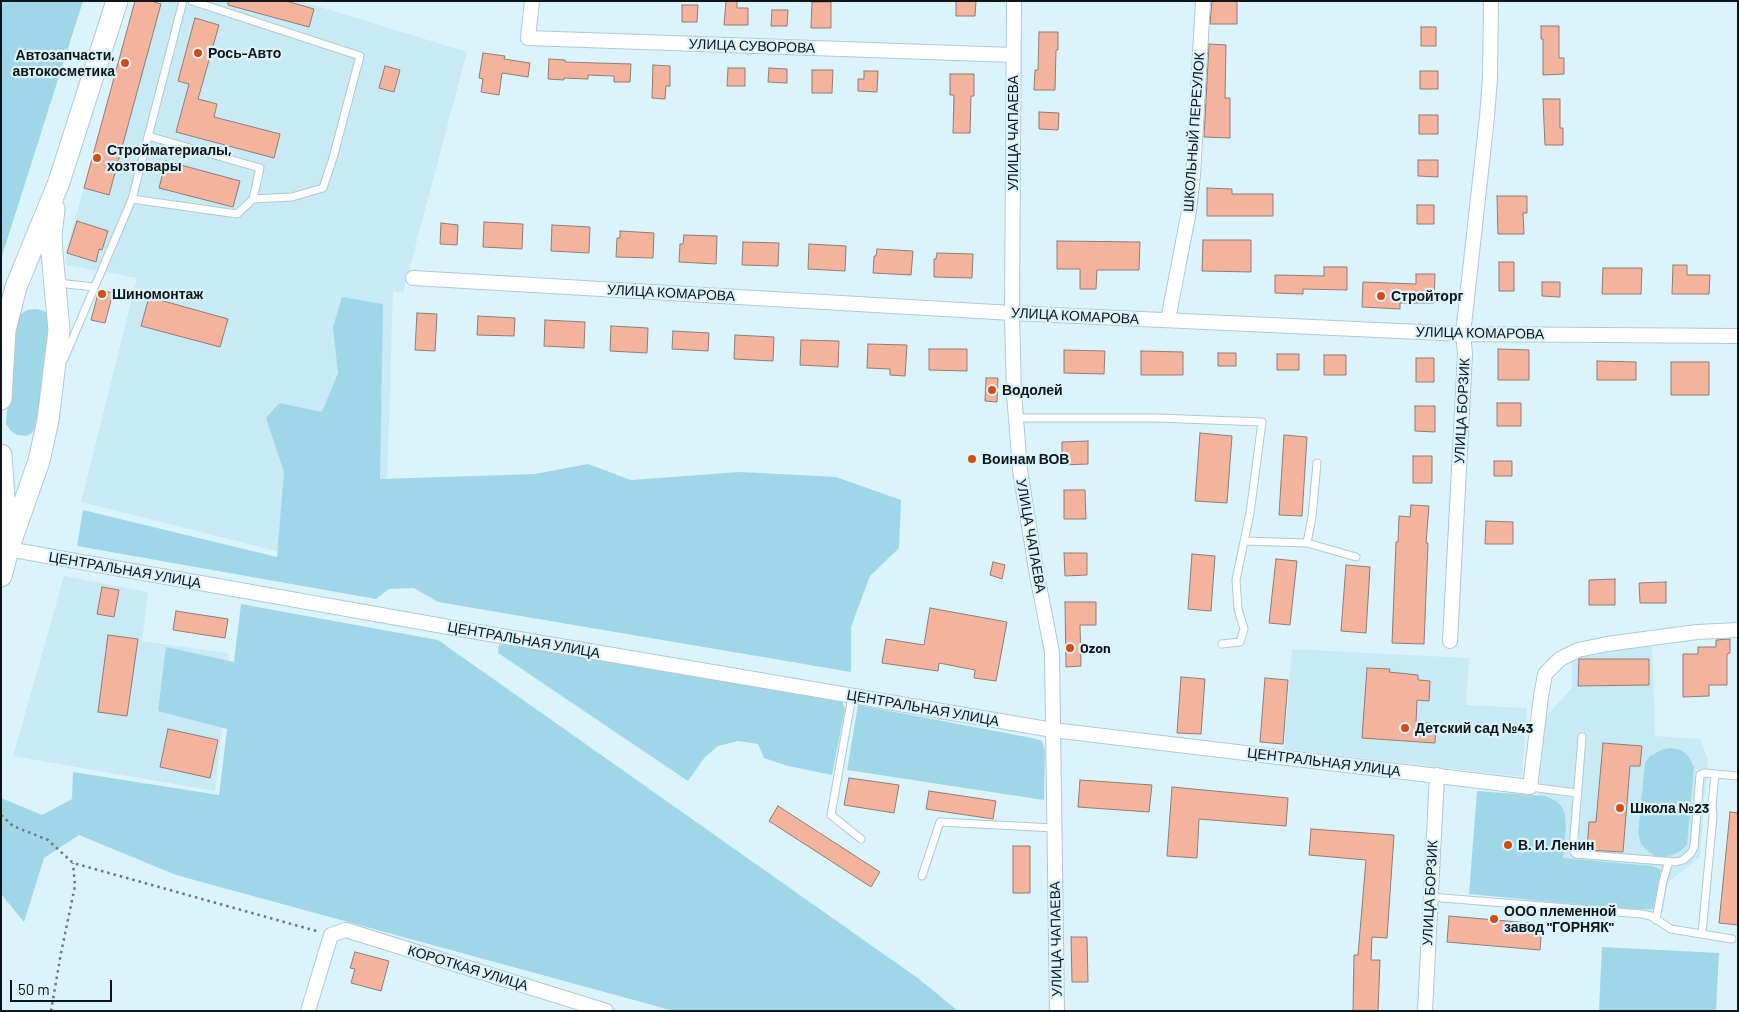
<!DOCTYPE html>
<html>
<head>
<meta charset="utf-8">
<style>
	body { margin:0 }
	#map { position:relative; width:1739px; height:1012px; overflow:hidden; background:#dbf4fc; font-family:Barlow,sans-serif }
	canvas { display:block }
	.frame { position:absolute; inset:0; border:2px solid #0d1518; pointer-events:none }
	.scale { position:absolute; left:10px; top:980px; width:102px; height:22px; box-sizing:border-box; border:2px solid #0d1518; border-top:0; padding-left:6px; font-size:15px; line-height:18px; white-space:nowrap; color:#0d1518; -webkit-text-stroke:4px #dbf4fc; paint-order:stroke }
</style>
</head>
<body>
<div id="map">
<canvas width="1739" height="1012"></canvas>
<div class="frame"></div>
<div class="scale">50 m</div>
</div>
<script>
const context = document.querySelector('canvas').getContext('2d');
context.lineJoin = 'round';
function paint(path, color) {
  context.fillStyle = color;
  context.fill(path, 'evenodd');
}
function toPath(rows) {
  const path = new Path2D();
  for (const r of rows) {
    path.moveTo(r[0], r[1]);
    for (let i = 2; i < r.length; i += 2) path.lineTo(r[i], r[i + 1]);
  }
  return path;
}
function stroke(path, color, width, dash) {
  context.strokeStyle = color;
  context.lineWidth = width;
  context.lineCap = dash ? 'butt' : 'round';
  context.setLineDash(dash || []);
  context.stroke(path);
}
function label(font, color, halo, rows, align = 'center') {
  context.font = font + ' Barlow,sans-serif';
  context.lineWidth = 4.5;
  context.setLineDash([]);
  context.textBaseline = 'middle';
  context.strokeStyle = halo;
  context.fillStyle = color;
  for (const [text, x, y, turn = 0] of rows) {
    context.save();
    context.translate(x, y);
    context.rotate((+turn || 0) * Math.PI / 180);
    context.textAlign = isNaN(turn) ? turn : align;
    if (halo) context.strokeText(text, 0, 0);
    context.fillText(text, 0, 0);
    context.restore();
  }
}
paint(toPath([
	[135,1,175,1,209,10,212,1,301,1,467,52,403,293,393,291,384,578,81,502,137,278,66,265,66,252],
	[64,576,148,592,142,641,229,653,215,791,13,756],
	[1652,646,1655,736,1700,739,1708,759,1700,857,1667,883,1663,912,1529,901,1545,717,1572,688,1572,656],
	[1292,649,1469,658,1466,705,1527,708,1522,777,1284,749]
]), '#c8eaf5');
paint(toPath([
	[1,1,83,1,1,259],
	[342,297,383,304,380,479,535,474,588,464,631,480,740,472,836,477,901,500,899,548,870,576,851,627,851,672,438,602,414,588,389,589,376,599,77,546,83,510,277,557,284,472,266,418,279,403,322,412,338,373,333,327],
	[35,309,42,310,49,314,53,321,37,427,32,433,26,436,17,435,11,431,6,424,13,333,16,321,21,314,27,310],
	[241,604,438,640,919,979,958,1011,674,1011,176,875,79,835,44,858,24,922,1,894,1,798,42,815,72,799,73,772,219,795,227,729,158,711,166,647,234,662],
	[514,644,842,702,845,709,832,775,788,766,764,758,758,744,738,741,718,746,705,757,688,781,498,653,499,645],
	[858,705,1032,738,1042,741,1045,750,1044,800,847,770],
	[1670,748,1681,750,1689,757,1694,767,1687,845,1682,850,1673,855,1662,857,1655,856,1648,851,1641,844,1638,833,1645,763,1650,756,1661,750],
	[1477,791,1545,796,1556,801,1562,807,1565,815,1566,826,1563,858,1652,866,1661,870,1653,909,1629,909,1469,894],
	[1602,947,1719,953,1716,1011,1599,1011]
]), '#a0d7e8');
const building = toPath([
	[135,1,151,1,161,4,109,195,84,188,135,1],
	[228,1,286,1,314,9,309,27,228,5,228,1],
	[726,1,737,1,737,8,748,8,748,25,724,25,726,1],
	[956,1,976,1,975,16,956,16,956,1],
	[1212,1,1237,1,1237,24,1210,24,1212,1],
	[812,2,831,2,831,28,811,28,812,2],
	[682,5,698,5,697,22,682,22,682,5],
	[772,10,788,10,787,26,771,26,772,10],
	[195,18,219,25,198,99,217,104,214,117,280,134,274,158,176,132,189,84,178,81,195,18],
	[1541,26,1559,26,1559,58,1564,58,1564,74,1543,75,1543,39,1541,39,1541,26],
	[1421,27,1436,27,1436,46,1421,46,1421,27],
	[1039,32,1058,32,1058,50,1056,50,1055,90,1034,90,1035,70,1038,70,1039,32],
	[1209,44,1226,45,1225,98,1230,98,1230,138,1204,137,1209,44],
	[483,53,505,56,504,59,530,63,528,77,502,73,499,95,481,92,483,79,479,78,483,53],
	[549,59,565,60,565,62,631,64,630,82,614,82,614,76,588,75,588,79,564,78,564,80,548,79,549,59],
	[653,65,670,66,670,86,666,86,665,99,652,98,653,65],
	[385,66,400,70,394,92,379,88,385,66],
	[728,68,745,68,745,86,727,86,728,68],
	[769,68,787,69,787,83,768,82,769,68],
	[812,70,833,70,832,93,812,93,812,70],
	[864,71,878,71,877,92,858,91,858,79,864,79,864,71],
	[1420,71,1438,71,1438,89,1420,89,1420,71],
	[950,74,974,74,974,96,971,96,970,133,953,133,954,95,950,95,950,74],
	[1543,99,1560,99,1560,128,1563,128,1563,145,1545,145,1543,99],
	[1039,112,1059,113,1058,130,1039,129,1039,112],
	[1419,115,1438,115,1438,134,1419,134,1419,115],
	[1418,160,1438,160,1438,177,1418,176,1418,160],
	[166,161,240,181,233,207,159,188,166,161],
	[1207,188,1232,189,1232,194,1273,194,1273,216,1207,216,1207,188],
	[1497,196,1527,196,1527,213,1523,213,1524,234,1498,234,1497,196],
	[1417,205,1434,205,1434,224,1417,224,1417,205],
	[77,221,108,231,102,250,99,249,96,262,67,253,77,221],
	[484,222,523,224,522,249,483,247,484,222],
	[441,223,458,225,457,245,440,244,441,223],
	[552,225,590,227,589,253,551,251,552,225],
	[620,231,654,233,653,258,616,257,617,238,620,238,620,231],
	[684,235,717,236,716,264,679,262,680,244,683,244,684,235],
	[1203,240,1251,240,1251,272,1202,271,1203,240],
	[1057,241,1140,242,1139,270,1097,270,1096,289,1080,289,1080,269,1057,269,1057,241],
	[743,242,779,243,778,266,742,265,743,242],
	[809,244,846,246,845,271,808,269,809,244],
	[877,249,913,251,911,275,873,273,874,256,876,256,877,249],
	[937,253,973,254,972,278,934,277,934,259,936,259,937,253],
	[1499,262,1514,262,1514,291,1499,291,1499,262],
	[1673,265,1687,265,1687,275,1710,275,1709,294,1672,294,1673,265],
	[1324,267,1347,267,1347,290,1303,289,1303,294,1275,293,1275,275,1324,276,1324,267],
	[1603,268,1642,268,1641,294,1602,294,1603,268],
	[1416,274,1435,274,1434,303,1400,303,1400,309,1362,307,1363,282,1416,284,1416,274],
	[1542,282,1560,282,1560,297,1542,296,1542,282],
	[99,290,113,293,105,323,91,320,99,290],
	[149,297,228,319,220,347,141,326,149,297],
	[417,313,437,314,435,351,415,350,417,313],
	[478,316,515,318,514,336,477,335,478,316],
	[545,320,585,322,584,348,544,346,545,320],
	[611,326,648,328,647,353,610,351,611,326],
	[673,331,709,333,708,351,672,349,673,331],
	[735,335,774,337,773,361,734,359,735,335],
	[801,340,839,341,838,367,800,365,801,340],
	[868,344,907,345,905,376,890,375,890,369,867,368,868,344],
	[929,349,967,349,967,371,929,370,929,349],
	[1498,349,1529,350,1529,380,1498,380,1498,349],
	[1064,350,1105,351,1104,374,1064,373,1064,350],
	[1141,351,1183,352,1183,375,1141,375,1141,351],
	[1218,353,1236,353,1236,366,1218,366,1218,353],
	[1277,354,1299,354,1299,370,1277,370,1277,354],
	[1324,355,1346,355,1346,375,1324,375,1324,355],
	[1416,358,1434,358,1434,382,1416,382,1416,358],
	[1597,361,1636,362,1636,380,1597,380,1597,361],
	[1671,362,1709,362,1709,395,1671,395,1671,362],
	[986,378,998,378,997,402,985,401,986,378],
	[1497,403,1521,403,1521,426,1497,426,1497,403],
	[1415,406,1435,406,1435,432,1415,431,1415,406],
	[1200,433,1232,436,1227,503,1195,501,1200,433],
	[1284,435,1307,437,1302,516,1279,515,1284,435],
	[1088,441,1088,464,1062,465,1062,442,1088,441],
	[1413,456,1432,456,1432,483,1413,483,1413,456],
	[1494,461,1512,461,1512,476,1494,476,1494,461],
	[1064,490,1085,490,1086,519,1064,519,1064,490],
	[1411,505,1429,506,1426,543,1428,543,1424,644,1392,643,1396,542,1398,542,1399,516,1410,517,1411,505],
	[1486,521,1513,522,1513,544,1485,544,1486,521],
	[1064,553,1087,553,1087,575,1065,576,1064,553],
	[1192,554,1215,556,1211,611,1188,609,1192,554],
	[1276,559,1297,561,1290,625,1269,623,1276,559],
	[993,562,1005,565,1002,579,990,575,993,562],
	[1346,565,1370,567,1366,633,1341,631,1346,565],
	[1615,579,1615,605,1589,605,1589,580,1615,579],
	[1666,582,1666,603,1640,603,1639,583,1666,582],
	[102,587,119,590,114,617,97,614,102,587],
	[1065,602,1096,602,1096,625,1080,625,1081,666,1066,667,1065,602],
	[930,608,1007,622,996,681,974,678,975,670,939,663,938,671,882,663,886,639,924,645,930,608],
	[176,611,228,619,225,638,173,630,176,611],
	[108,635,138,639,127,716,98,712,108,635],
	[1730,639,1730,653,1727,654,1727,685,1709,685,1709,696,1683,697,1683,654,1698,654,1698,647,1716,647,1716,640,1730,639],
	[1579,659,1649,659,1649,685,1578,686,1579,659],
	[1367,668,1390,669,1389,672,1418,675,1418,680,1430,681,1429,701,1417,700,1416,722,1436,724,1435,743,1362,738,1367,668],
	[1181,677,1205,679,1201,734,1177,733,1181,677],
	[1265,678,1288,680,1283,744,1260,742,1265,678],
	[168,729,218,740,210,778,160,767,168,729],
	[1603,743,1642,746,1640,766,1630,766,1623,852,1587,850,1589,822,1596,822,1603,743],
	[849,778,899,785,894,813,844,805,849,778],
	[1080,780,1152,785,1149,812,1078,807,1080,780],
	[1172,787,1288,798,1286,826,1199,819,1197,858,1167,856,1172,787],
	[929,791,996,801,993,819,926,809,929,791],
	[778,806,880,872,871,887,769,821,778,806],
	[1730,812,1738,813,1738,925,1719,923,1730,812],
	[1311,829,1394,835,1387,938,1372,937,1371,960,1380,960,1378,1011,1353,1011,1354,955,1358,955,1366,860,1309,855,1311,829],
	[1013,846,1030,846,1030,893,1013,893,1013,846],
	[1449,916,1542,924,1540,950,1447,942,1449,916],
	[1071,937,1087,937,1088,982,1072,982,1071,937],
	[355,952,389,961,381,991,351,983,355,969,350,968,355,952]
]);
paint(building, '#f3b39d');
stroke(building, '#917c75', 1);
const service = toPath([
	[148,136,260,168,253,199],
	[132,199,237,214,253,199,292,197,323,188,333,158,360,56,192,1],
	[58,283,94,287],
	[64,359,132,199,183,1],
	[1016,418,1157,418,1262,422,1250,513,1236,580,1238,609,1244,629,1240,642,1222,644],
	[1245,541,1307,543,1356,557],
	[1307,543,1312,517,1317,463],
	[852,696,831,815,861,839],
	[1582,737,1573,850,1576,854,1676,862,1683,860,1691,853,1694,847,1700,775,1704,773,1715,774],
	[1530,787,1577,793],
	[922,876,940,822,1054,828],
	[1430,897,1642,914,1651,916,1671,929,1732,939],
	[1656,920,1663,881,1669,861],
	[1702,934,1713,816,1712,806,1715,774,1738,776]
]);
const minor = toPath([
	[532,1,528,38,1013,55],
	[1014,1,1012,313,1014,393,1020,470,1036,570,1052,652,1057,1011],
	[413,278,1012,313,1463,334,1738,336],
	[1168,320,1189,211,1193,175,1203,1],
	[8,549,460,629,1053,730,1530,787,1541,697,1545,674,1560,659,1578,650,1607,644,1697,632,1738,630],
	[1450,641,1465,354,1463,334,1487,117,1490,78,1491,1],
	[308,1011,331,935,346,930,606,1011],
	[1425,1011,1437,775]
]);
const primary = toPath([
	[1,399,5,330,16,287,59,182,117,1],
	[1,455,7,539],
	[1,576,8,549,39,461,48,420,59,330,52,253,51,235,54,209]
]);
stroke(service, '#b0c8d0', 9);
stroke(minor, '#b0c8d0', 16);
stroke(primary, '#b0c8d0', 23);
stroke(toPath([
	[1,815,13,826,48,840,73,863,320,932],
	[51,1011,61,953,75,886,73,863]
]), '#6b7a80', 2.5, [2.5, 4]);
stroke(service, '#fff', 7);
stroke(minor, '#fff', 14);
stroke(primary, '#fff', 21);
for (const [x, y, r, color] of [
	[198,53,5,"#d34d11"],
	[125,63,5,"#d34d11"],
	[97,158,5,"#d34d11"],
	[102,294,5,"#d34d11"],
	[1381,296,5,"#d34d11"],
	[992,390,5,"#d34d11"],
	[972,459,5,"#d34d11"],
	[1070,648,5,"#d34d11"],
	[1405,728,5,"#d34d11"],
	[1620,808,5,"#d34d11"],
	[1508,845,5,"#d34d11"],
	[1494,919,5,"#d34d11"]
]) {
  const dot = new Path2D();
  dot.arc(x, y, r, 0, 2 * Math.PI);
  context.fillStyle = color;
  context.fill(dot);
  stroke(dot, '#dbf4fc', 2);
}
label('14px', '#0d1518', '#dbf4fc', [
	["УЛИЦА СУВОРОВА",752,46,2],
	["ШКОЛЬНЫЙ ПЕРЕУЛОК",1194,132,-86],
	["УЛИЦА ЧАПАЕВА",1013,133,-90],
	["УЛИЦА КОМАРОВА",671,293,3],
	["УЛИЦА КОМАРОВА",1075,316,3],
	["УЛИЦА КОМАРОВА",1480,333,1],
	["УЛИЦА БОРЗИК",1462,411,-87],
	["УЛИЦА ЧАПАЕВА",1031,536,80],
	["ЦЕНТРАЛЬНАЯ УЛИЦА",125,570,10],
	["ЦЕНТРАЛЬНАЯ УЛИЦА",524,640,10],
	["ЦЕНТРАЛЬНАЯ УЛИЦА",923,708,10],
	["ЦЕНТРАЛЬНАЯ УЛИЦА",1324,762,7],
	["УЛИЦА БОРЗИК",1430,893,-87],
	["УЛИЦА ЧАПАЕВА",1056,939,-91],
	["КОРОТКАЯ УЛИЦА",468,968,17]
]);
label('bold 14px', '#0d1518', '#dbf4fc', [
	["Рось-Авто",208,53],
	["Автозапчасти,",115,55,"right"],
	["автокосметика",115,71,"right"],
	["Стройматериалы,",107,150],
	["хозтовары",107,166],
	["Шиномонтаж",112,294],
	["Стройторг",1391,296],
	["Водолей",1002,390],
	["Воинам ВОВ",982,459],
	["Ozon",1080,648],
	["Детский сад №43",1415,728],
	["Школа №23",1630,808],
	["В. И. Ленин",1518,845],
	["ООО племенной",1504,911],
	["завод \"ГОРНЯК\"",1504,927]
], 'left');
</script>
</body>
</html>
